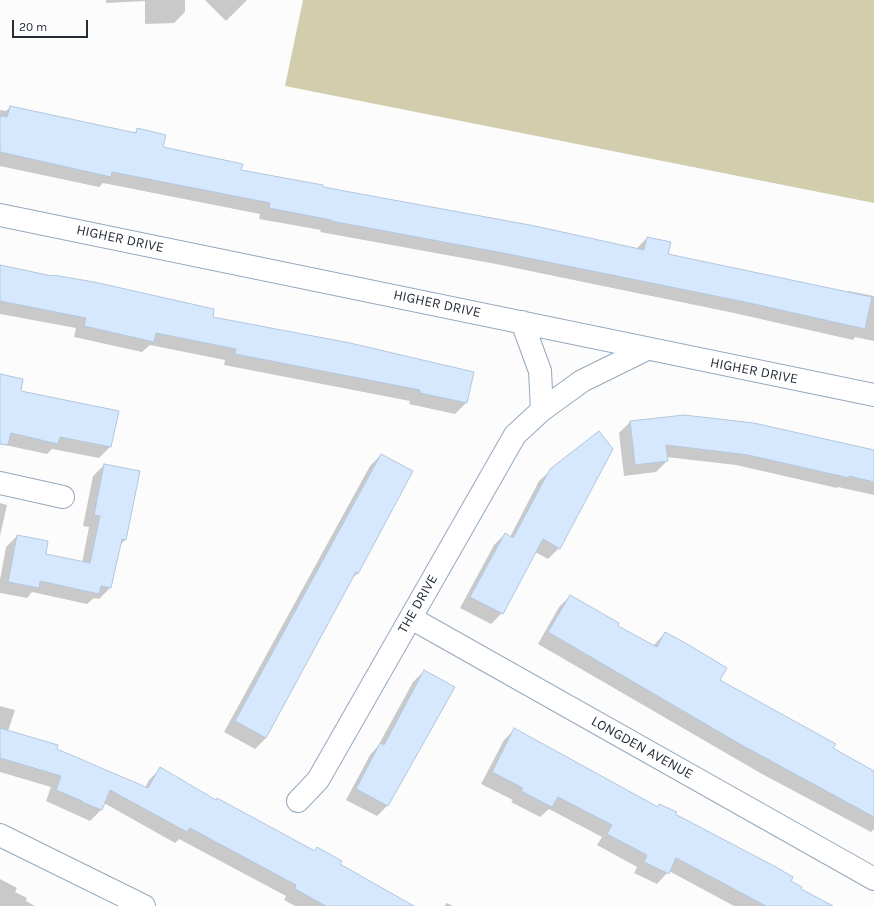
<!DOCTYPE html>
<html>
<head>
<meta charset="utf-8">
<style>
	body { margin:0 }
	#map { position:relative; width:874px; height:906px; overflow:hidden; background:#fcfcfc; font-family:Karla,sans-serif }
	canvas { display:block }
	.scale { position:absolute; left:12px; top:20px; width:76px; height:18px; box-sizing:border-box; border:2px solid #252d36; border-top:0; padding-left:5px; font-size:12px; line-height:14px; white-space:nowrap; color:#252d36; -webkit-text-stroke:3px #fff; paint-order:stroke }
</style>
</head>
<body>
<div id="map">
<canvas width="874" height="906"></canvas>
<div class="scale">20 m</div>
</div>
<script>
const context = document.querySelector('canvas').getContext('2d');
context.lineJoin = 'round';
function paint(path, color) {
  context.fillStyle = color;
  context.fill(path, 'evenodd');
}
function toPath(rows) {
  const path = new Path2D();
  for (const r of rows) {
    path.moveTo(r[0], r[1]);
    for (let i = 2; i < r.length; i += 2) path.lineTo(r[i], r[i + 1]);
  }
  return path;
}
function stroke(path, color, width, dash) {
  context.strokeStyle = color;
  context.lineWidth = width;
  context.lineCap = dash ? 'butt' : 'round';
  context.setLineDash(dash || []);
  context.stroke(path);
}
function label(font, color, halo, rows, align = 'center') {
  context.font = font + ' Karla,sans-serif';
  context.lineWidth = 3;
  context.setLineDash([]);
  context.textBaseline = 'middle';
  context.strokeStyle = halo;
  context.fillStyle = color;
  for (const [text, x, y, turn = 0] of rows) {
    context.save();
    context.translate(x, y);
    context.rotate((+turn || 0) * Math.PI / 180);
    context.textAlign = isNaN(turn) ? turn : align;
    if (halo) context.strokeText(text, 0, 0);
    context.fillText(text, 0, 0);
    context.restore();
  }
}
paint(toPath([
	[303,0,874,0,874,203,285,86]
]), '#d2cdad');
paint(toPath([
	[106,0,185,0,185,12,174,23,145,24,145,1,106,3],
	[205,0,247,0,226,21],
	[10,107,134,133,138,130,162,148,240,171,636,249,647,238,667,255,847,293,849,291,874,296,874,341,855,337,853,340,734,313,496,264,320,232,321,230,259,219,260,214,103,183,99,187,0,166,0,110,6,111],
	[0,266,212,318,466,403,455,414,409,404,410,401,224,365,225,360,150,345,142,352,74,337,76,328,0,314],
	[0,375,19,392,117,412,110,447,99,458,52,449,47,454,0,444],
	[630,422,874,450,874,495,838,487,837,488,736,465,666,457,667,461,656,472,624,476,619,433],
	[381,455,358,573,351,579,266,738,255,749,224,732,370,466],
	[104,465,139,472,125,540,119,546,110,588,99,599,94,598,87,604,32,592,27,598,0,593,0,580,6,547,17,536,44,555,82,563,89,527,83,526,93,476],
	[551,470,559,548,548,559,535,552,502,613,491,624,460,608,494,545,505,534,510,537,539,481],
	[0,503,7,505,0,536],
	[570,596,617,626,653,646,665,633,719,680,832,749,874,772,874,829,871,832,762,774,538,644,559,607],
	[424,671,388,805,377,816,346,800,370,755,378,746,413,682],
	[0,706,15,710,8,731,145,788,149,780,160,769,216,801,314,852,317,849,339,864,412,906,295,906,284,900,286,896,179,839,175,843,104,803,101,810,90,821,46,801,51,787,0,772],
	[515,729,657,808,660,805,790,881,800,889,831,906,734,906,669,871,657,884,634,873,637,867,597,845,602,837,549,809,540,817,511,802,513,800,481,784,504,740],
	[0,879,17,888,15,892,27,898,26,901,35,906,0,906],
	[447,903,453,906,444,906]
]), '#0003');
const building = toPath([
	[10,106,136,133,137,128,166,135,163,147,243,164,241,170,323,185,323,187,535,226,644,250,647,237,671,242,668,254,872,297,865,329,745,302,508,254,331,221,331,220,269,208,270,203,112,172,111,177,0,152,0,116,7,117,10,106],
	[0,265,52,276,53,275,94,282,214,309,213,317,350,343,474,372,467,403,420,393,420,390,235,354,236,349,156,333,154,342,84,326,86,318,0,301,0,265],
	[0,374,23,379,21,391,119,411,111,447,60,437,58,444,11,433,8,445,0,444,0,374],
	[684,415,754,423,874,450,874,482,849,476,849,478,748,455,666,445,668,461,635,465,630,421,684,415],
	[599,431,613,449,560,549,543,539,503,614,470,597,505,533,513,538,550,469,599,431],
	[381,454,413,471,358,574,356,572,266,738,235,721,381,454],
	[104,464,140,471,126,540,122,539,111,588,101,586,99,594,40,581,39,588,8,582,17,535,48,541,46,554,90,563,100,516,94,515,104,464],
	[570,595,619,623,618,626,657,647,665,632,689,645,727,668,720,680,836,744,833,748,874,771,874,817,738,743,548,632,570,595],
	[424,670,455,687,388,806,356,789,380,743,384,745,424,670],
	[0,728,58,745,57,749,148,788,160,767,216,800,217,798,315,851,317,847,342,861,340,864,414,906,326,906,295,889,296,885,190,828,187,832,110,790,102,810,82,802,82,801,56,790,61,776,0,758,0,728],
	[514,728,658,807,659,804,677,812,675,814,776,867,793,877,791,881,802,887,801,889,833,906,766,906,676,858,669,874,644,862,647,855,607,834,612,825,558,797,552,807,521,791,523,788,492,772,514,728]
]);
paint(building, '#d5e8fd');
stroke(building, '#b2c7dd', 1);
const minor = toPath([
	[0,215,874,395],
	[522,322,540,371,542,410],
	[0,483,63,497],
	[411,618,874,879],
	[298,801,318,780,515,435,542,410,582,381,647,349]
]);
const major = toPath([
	[0,835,144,906]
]);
stroke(minor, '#94a8be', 24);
stroke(major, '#94a8be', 24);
stroke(minor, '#fff', 22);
stroke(major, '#fff', 22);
label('14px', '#252d36', '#fff', [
	["HIGHER DRIVE",120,239,12],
	["HIGHER DRIVE",437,304,12],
	["HIGHER DRIVE",754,371,11],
	["THE DRIVE",418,604,-60],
	["LONGDEN AVENUE",642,748,29]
]);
</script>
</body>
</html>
